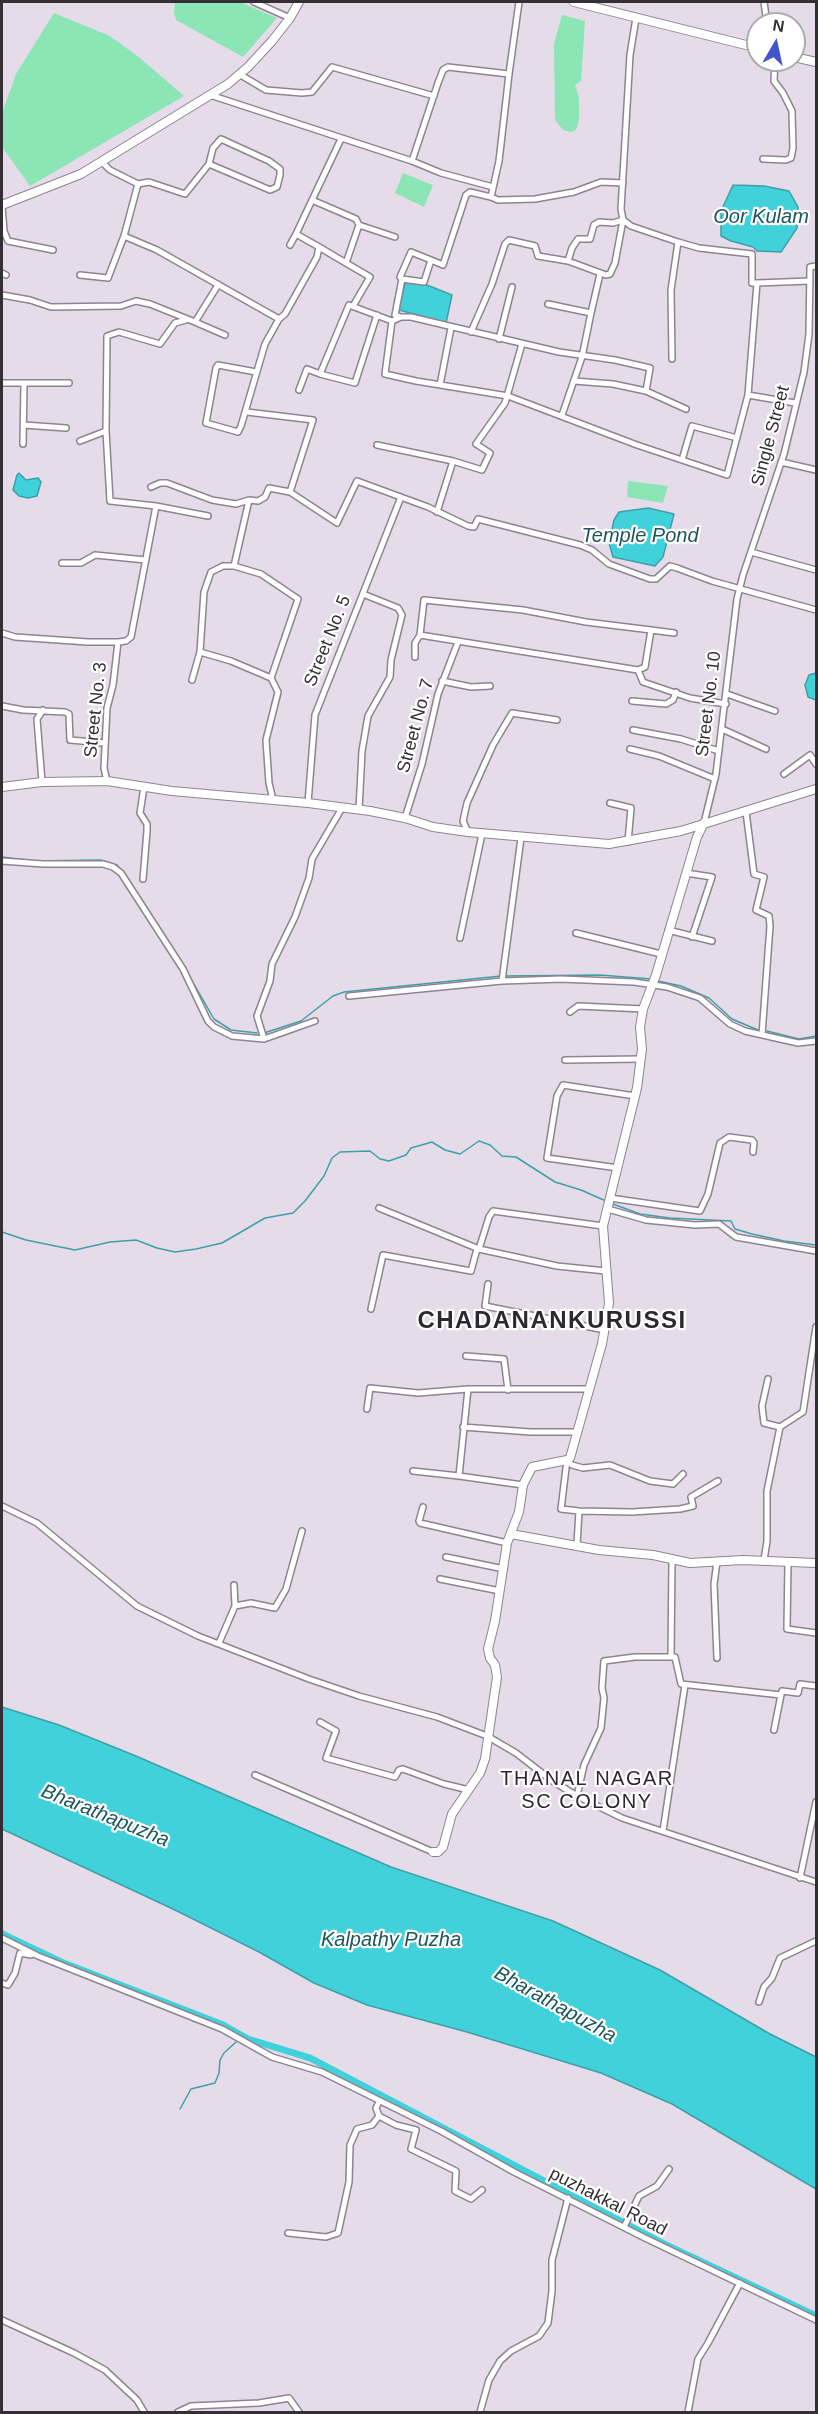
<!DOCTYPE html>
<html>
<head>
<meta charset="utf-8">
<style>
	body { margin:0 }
	#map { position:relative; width:818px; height:2414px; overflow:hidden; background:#e6dce9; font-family:Helvetica,sans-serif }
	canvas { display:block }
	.frame { position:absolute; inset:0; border:3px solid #332f34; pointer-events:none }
	.north { position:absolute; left:746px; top:12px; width:60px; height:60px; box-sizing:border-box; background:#fff; border:2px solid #adacae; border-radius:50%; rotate:9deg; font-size:16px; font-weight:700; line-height:24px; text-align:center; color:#332f34 }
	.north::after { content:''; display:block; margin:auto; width:21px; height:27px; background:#4156c9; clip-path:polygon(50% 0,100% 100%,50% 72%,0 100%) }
</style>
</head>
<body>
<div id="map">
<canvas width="818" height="2414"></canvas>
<div class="frame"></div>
<div class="north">N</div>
</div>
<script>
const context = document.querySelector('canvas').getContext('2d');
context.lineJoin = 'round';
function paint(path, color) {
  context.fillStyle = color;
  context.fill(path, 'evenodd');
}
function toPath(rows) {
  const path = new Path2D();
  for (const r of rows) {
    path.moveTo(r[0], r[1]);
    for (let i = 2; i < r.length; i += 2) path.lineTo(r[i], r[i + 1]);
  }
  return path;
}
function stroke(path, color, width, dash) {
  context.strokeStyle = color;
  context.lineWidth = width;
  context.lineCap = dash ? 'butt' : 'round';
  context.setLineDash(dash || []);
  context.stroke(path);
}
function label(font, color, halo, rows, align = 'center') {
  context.font = font + ' Helvetica,sans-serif';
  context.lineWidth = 4.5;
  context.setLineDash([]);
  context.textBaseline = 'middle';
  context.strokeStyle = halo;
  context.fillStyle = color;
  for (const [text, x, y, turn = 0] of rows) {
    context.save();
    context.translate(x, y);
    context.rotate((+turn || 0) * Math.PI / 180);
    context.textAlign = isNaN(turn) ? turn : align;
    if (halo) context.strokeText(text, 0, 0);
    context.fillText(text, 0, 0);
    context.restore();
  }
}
paint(toPath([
	[175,2,240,2,277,18,243,57,176,20,174,13],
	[54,13,110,36,140,58,184,96,30,186,2,147,2,113,16,74],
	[562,15,585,21,581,81,575,85,579,98,579,120,576,130,571,132,563,130,555,120,554,44],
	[403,173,433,185,424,207,395,193],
	[628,481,668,486,663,503,627,497]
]), '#8ce5b4');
const water = toPath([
	[733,185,764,186,789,191,798,207,797,228,781,252,757,251,753,247,731,241,721,236,721,211,733,185],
	[405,283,427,285,452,295,446,323,399,310,405,283],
	[19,473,26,480,38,478,41,482,37,496,28,498,19,496,13,490,17,475,19,473],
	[648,508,674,514,663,557,655,566,613,557,609,543,614,520,619,512,648,508],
	[816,673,816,700,808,697,805,685,809,675,816,673],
	[2,1707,59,1725,136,1756,391,1867,553,1921,660,1970,770,2034,816,2057,816,2189,672,2104,601,2073,467,2032,367,2005,314,1983,259,1952,175,1910,2,1829,2,1707]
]);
paint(water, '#41d1da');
stroke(water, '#3da0a8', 1.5);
stroke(toPath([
	[2,857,34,861,101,860,117,865,121,870],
	[140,898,180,960],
	[187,972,214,1019,231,1030,257,1033],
	[506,976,600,975,651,979],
	[658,981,681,986,709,998,732,1019,758,1030],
	[767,1031,799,1039,816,1036],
	[264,1033,301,1021,333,996,344,992,501,976],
	[613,1204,640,1214,670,1218,731,1221,735,1229,752,1234,784,1241,816,1245],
	[2,1232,26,1240,75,1250,110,1242,136,1240,157,1248,175,1252,196,1249,222,1243,265,1218,293,1213,305,1201,324,1176,332,1158,340,1152,370,1151,380,1159,389,1161,406,1155,411,1148,432,1142,445,1150,460,1154,479,1141,490,1145,502,1156,516,1157,555,1182,581,1190,606,1201],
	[239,2035,239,2034],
	[180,2109,191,2089,215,2083,219,2073,220,2060,224,2053,236,2042]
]), '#3da0a8', 1.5);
stroke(toPath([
	[2,1934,61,1962,223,2025,248,2039,310,2058,666,2245,816,2316]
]), '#41d1da', 7);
const street = toPath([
	[254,2,290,18],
	[764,2,767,24],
	[239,74,266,90,302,93,312,92,332,67,434,96],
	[509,74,519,2],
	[210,95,412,161,441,173,493,187],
	[763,159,786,160,791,158,793,148,792,111,783,93,774,81,775,60],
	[412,161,438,83,443,70,448,67,509,74,499,161,491,197,498,200,535,199,574,192,601,182,623,183],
	[102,162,110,170,138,184,149,182,185,194,209,164,270,190,277,187,280,175,280,169,269,161,221,139,213,148,209,164],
	[312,200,356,219,359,225,346,263,319,247],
	[2,206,4,231,8,241,53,250],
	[359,225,395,237],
	[124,236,138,184],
	[290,245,296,234],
	[431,260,443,265,466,195,470,192,491,197],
	[568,261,572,248,578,239,590,239,594,225,599,222,613,223,623,220,621,209,630,55,636,18],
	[346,263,370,277,353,306],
	[2,273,6,275],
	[80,275,108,278,124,236,157,250,279,319],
	[757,283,810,281],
	[218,285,195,322,225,335],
	[2,295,30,300,51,307,121,306,136,301,150,304,195,322],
	[548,304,591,313,600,274],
	[401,317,395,315,402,279,424,282,431,260,411,252,400,277,402,279],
	[186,320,175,323,160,344,119,332,107,336,106,431,110,501,156,506,208,516],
	[471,332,492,284,505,244,509,240,535,246,538,256,568,261,606,275,610,274,615,263,623,220,631,226,678,242,699,248,752,254,752,283,757,283,748,395,795,403],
	[499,339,512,287],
	[672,359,671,290,678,242],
	[256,372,218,365,216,368,206,423,238,432,241,426,265,344,279,319,285,314,317,257,319,247,296,234,341,139],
	[320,374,355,383,377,315],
	[574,381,613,384,646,391,650,368,615,360,559,352,411,317,401,317,392,321,385,374,416,381,508,396,637,445,727,475,748,395],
	[2,383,69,383],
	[440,385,451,328],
	[299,390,307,369,320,374,349,305,392,321],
	[646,391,686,409],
	[247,412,313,420,290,492,337,523,357,481,428,507,468,526,474,527,478,519,580,545,592,550,609,564,650,579,656,579,670,566,677,568,712,581,816,610],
	[562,415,582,357,591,313],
	[24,425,66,428],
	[80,441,106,431],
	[23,444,24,383],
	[377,445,453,461],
	[682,460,692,426,737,438],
	[781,462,816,470],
	[151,487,160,483,167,483,212,500,236,504,249,500],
	[437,512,453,461,482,470,490,453,476,444,505,403,522,344],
	[751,552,816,570],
	[62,563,81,563,95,555,146,560],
	[223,566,234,566,261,574,298,599,271,678,231,661,200,652,204,592,211,572,223,566],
	[234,566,249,500,258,501,265,497,269,488,290,492],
	[651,630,674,633],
	[2,633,15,637,88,642,118,642,126,641,131,637,156,506],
	[420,635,424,600,523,610,586,622,651,630,645,667,638,670],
	[415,657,415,643,420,635,638,670,643,682,690,698,726,704],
	[271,678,278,692,266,740,269,783,273,800],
	[192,680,200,652],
	[442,681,471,687,490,686],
	[727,694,775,711],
	[632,701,666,704,673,700,676,692],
	[2,706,23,710,65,712,69,714,70,740,105,743],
	[722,729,766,749],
	[633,730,681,739,719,751],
	[630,749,659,756,715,779],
	[784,774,810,755,816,764],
	[107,781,104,768,107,708,113,685,118,642],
	[42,782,37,719,43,710],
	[308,803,315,715,401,497],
	[610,803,631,808,628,842],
	[359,810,362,751,368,716,390,677,391,660,402,615,398,608,363,594],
	[746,812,754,874,764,877,756,910,769,916,770,926,762,1035],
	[405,818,422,764,438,694,458,642],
	[704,823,716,774,737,599,743,575,784,454,804,372,809,334,810,267,816,266],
	[468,832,463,821,467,803,493,745,512,713,557,720],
	[2,861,43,864,103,864,113,867,121,873,183,969,208,1021,214,1027,232,1036,264,1039,315,1021],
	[686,873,712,877,692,937],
	[143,879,147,831,147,824,140,813,144,787],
	[668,930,712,941],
	[576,933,661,954],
	[460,938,482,834],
	[502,981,521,838],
	[349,996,502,981,561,979,634,982,667,987,700,998,730,1024,745,1031,798,1043,816,1041],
	[570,1012,578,1006,643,1009],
	[264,1039,257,1016,270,981,272,964,295,917,309,878,312,859,342,808],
	[565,1060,641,1059],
	[618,1168,547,1158,557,1096,563,1085,635,1096],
	[610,1198,700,1211,708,1194,720,1143,729,1137,752,1140,754,1143,753,1152],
	[379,1208,479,1249],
	[608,1209,646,1220,695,1225,719,1224,736,1237,816,1251],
	[603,1226,493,1211,489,1217,479,1249,557,1266,606,1271],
	[488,1284,485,1306,605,1330],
	[371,1309,383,1255,471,1271,477,1249],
	[466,1356,504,1359,508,1390],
	[367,1409,370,1388,418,1393,468,1389],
	[463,1427,530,1432,578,1432],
	[780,1427,803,1412,816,1327],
	[567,1460,572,1465,583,1468,610,1465,650,1481,673,1484,683,1474],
	[567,1460,561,1509,579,1511],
	[413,1471,459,1476],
	[523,1485,459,1476,468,1389,589,1389],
	[2,1506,37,1523,137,1606,198,1636,309,1679,359,1696,437,1717,487,1736,516,1753,551,1780,577,1796,622,1818,816,1882],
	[423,1507,419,1521,420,1523,507,1543],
	[577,1545,579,1511,632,1512,680,1509,693,1506,691,1497,718,1481],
	[446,1557,504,1569],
	[764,1560,767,1541,767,1491,780,1427,764,1423,762,1406,768,1379],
	[788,1561,787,1629,816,1633],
	[717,1562,714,1584,717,1658],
	[440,1579,500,1591],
	[235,1606,251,1603,275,1608,286,1589,302,1531],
	[219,1643,235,1606,234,1585],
	[671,1657,672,1559],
	[781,1695,782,1691,798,1693,800,1684,816,1686],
	[320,1722,336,1731,326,1758,395,1777,399,1770,403,1769,444,1784,469,1790],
	[255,1775,433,1852],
	[577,1796,584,1765,601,1728,604,1698,602,1688,604,1661,635,1657,675,1657,681,1684,781,1695,774,1730],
	[663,1831,685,1685],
	[800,1878,816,1802],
	[2,1938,38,1956,222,2029,272,2057,322,2072,441,2131,514,2172,645,2238,816,2320],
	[2,1983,8,1985,15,1973,20,1953,31,1955],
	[759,2002,764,1987,772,1978,780,1958,816,1941],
	[379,2102,376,2108,379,2116,396,2125,416,2130,411,2149,456,2171,455,2191,471,2199,482,2190],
	[624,2227,639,2196,657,2186,669,2169],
	[288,2233,326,2237,338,2233,349,2182,350,2145,357,2129,372,2125,379,2116],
	[2,2320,74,2353,105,2370,137,2400,144,2412],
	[178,2412,191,2406,259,2403,289,2398,299,2412],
	[480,2412,489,2380,500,2361,511,2351,539,2336,548,2323,552,2291,552,2260,568,2198],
	[688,2412,698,2359,708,2343,740,2283]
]);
const secondary = toPath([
	[574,2,758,48],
	[794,57,816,62],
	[2,205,81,174,228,84,248,67,272,41,290,18,299,2],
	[2,787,42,782,107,781,172,791,308,803,370,811,405,818,433,827,468,832,609,844,681,831,816,789],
	[511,1534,599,1550,653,1555,690,1563,743,1560,816,1563],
	[433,1852,438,1852,443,1847,452,1814,480,1773,485,1759,497,1677,495,1665,490,1658,488,1649,495,1621,507,1543,519,1512,523,1485,532,1467,567,1460,570,1458,602,1344,609,1303,603,1226,637,1088,642,1049,640,1027,643,1009,656,975,697,837,704,823]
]);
stroke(street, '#8d8490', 8);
stroke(secondary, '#8d8490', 10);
stroke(street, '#fff', 5);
stroke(secondary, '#fff', 8);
label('18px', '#332f34', '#fff', [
	["Single Street",771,436,-75],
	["Street No. 5",328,641,-68],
	["Street No. 10",709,704,-83],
	["Street No. 3",96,710,-84],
	["Street No. 7",416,726,-75],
	["puzhakkal Road",608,2202,27]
]);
label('italic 20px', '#1b565a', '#fff', [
	["Oor Kulam",761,217],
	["Temple Pond",640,536],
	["Bharathapuzha",105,1816,22],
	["Kalpathy Puzha",391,1940],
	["Bharathapuzha",555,2005,29]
]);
context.letterSpacing = '1.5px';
label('20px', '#2e2730', '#fff', [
	["THANAL NAGAR",587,1779],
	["SC COLONY",587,1802]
]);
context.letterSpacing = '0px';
context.letterSpacing = '1.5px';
label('bold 24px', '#2e2730', '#fff', [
	["CHADANANKURUSSI",552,1321]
]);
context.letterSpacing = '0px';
</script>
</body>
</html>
